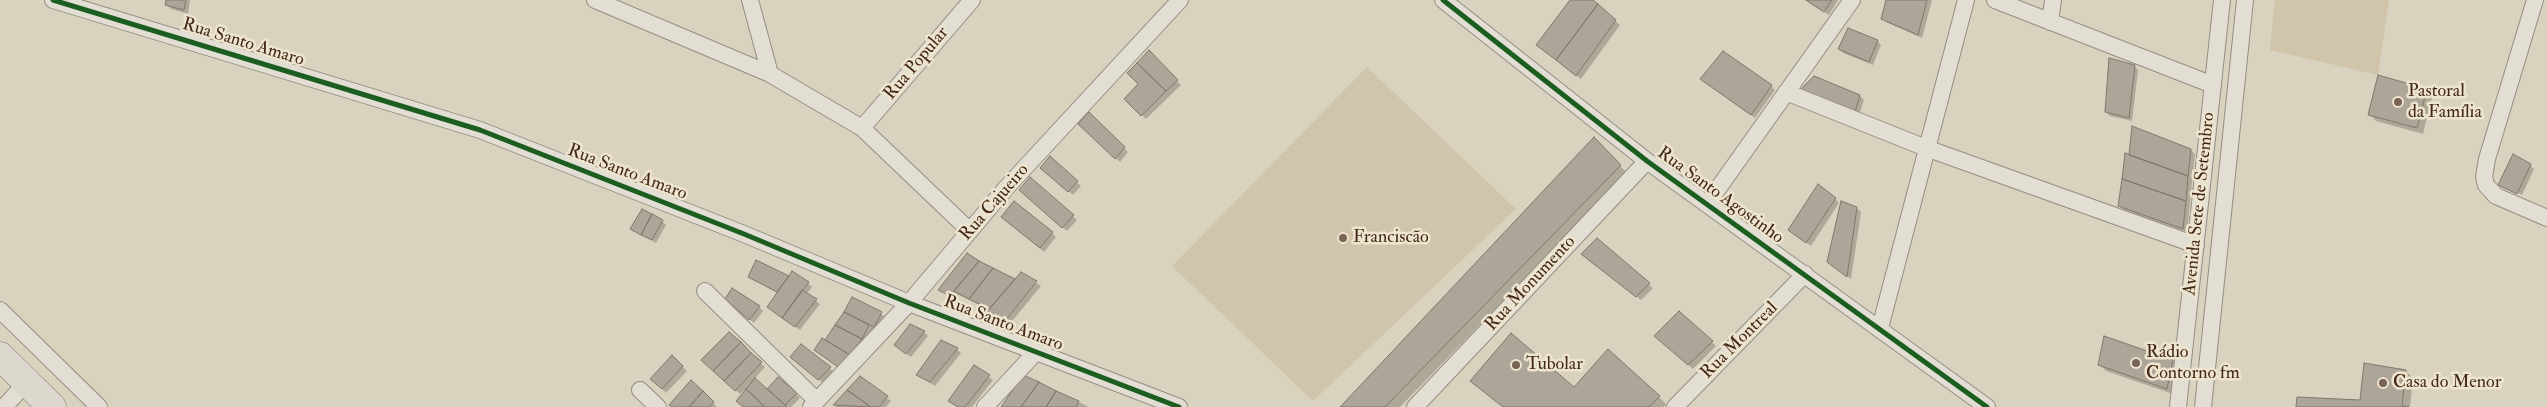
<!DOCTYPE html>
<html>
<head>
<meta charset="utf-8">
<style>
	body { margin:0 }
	canvas { display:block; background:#d9d2bf }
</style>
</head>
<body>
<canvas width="2547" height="407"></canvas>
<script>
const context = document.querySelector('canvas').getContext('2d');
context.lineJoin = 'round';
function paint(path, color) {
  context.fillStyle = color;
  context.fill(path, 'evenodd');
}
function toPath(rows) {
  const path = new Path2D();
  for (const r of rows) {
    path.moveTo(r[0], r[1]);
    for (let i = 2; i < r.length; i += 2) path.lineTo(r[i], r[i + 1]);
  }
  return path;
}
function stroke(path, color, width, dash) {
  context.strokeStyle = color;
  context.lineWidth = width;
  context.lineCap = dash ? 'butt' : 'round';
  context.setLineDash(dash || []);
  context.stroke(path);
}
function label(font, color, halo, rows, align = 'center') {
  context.font = font + ' "IM FELL Double Pica",serif';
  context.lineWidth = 5;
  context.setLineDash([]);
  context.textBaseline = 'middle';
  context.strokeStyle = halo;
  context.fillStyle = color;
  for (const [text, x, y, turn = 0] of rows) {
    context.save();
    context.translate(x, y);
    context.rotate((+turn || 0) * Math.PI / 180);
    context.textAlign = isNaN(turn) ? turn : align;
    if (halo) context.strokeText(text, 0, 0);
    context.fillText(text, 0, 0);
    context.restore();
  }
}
paint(toPath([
	[2275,0,2389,0,2378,75,2270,50],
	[1367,67,1516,209,1313,401,1172,266]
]), '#d0c4ab');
paint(toPath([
	[168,0,190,0,188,14,171,9,167,5],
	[1572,0,1589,0,1620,25,1581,79,1537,45],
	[1805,0,1838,0,1829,15],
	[1887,0,1932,0,1922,38,1886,22,1882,18],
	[1877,41,1881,45,1873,65,1843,53,1839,49],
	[1149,52,1181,85,1146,119,1126,99,1140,84],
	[2134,66,2138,70,2132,121,2110,116,2106,112],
	[1706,83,1771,86,1775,90,1755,118],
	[2426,90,2432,97,2423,134,2376,121,2370,114],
	[1806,94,1860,96,1864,100,1859,115],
	[1089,114,1128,152,1120,162,1080,124],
	[1594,138,1627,173,1400,407,1342,407],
	[2191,150,2195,154,2187,232,2124,210,2119,206],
	[1050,158,1081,186,1073,195,1046,171],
	[2530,165,2534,169,2522,195,2500,185],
	[1030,178,1077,220,1067,231,1025,193],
	[1835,199,1839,203,1811,246,1794,234],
	[1857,208,1861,212,1851,279,1831,263],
	[662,221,666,225,656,243,632,229],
	[1007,221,1052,233,1056,237,1044,252],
	[1597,240,1653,288,1641,300,1587,258],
	[968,255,1015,280,1021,274,1041,286,1009,325,992,316,988,312,990,310,959,295,955,299,939,289],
	[749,277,808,283,812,287,807,294,820,304,800,330,772,310,778,293],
	[853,299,886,317,878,330,874,328,866,344,843,370,815,350,825,342],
	[731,303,759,307,763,311,754,323],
	[924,332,928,336,911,357,900,349],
	[729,334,765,367,754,379,767,391,796,394,800,398,791,407,744,407,745,391,744,390,740,394,707,364],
	[1660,340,1712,342,1716,346,1693,369],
	[801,345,834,372,823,383,796,361],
	[957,349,961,353,935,386,917,375],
	[672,357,687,371,666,393,652,379],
	[2173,361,2179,367,2173,394,2106,371,2100,365],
	[974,367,993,380,972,407,957,407,950,401],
	[2406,371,2413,378,2410,407,2298,407,2361,402],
	[1024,377,1089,407,1002,407],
	[860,378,891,401,886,407,835,407],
	[1479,388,1574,389,1659,397,1666,404,1664,407,1503,407],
	[713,403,717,407,674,407]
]), '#0003');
const building = toPath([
	[166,0,186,0,184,10,165,5,166,0],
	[1570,0,1593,0,1598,4,1556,60,1536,45,1570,0],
	[1806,0,1832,0,1824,12,1806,0],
	[1886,0,1927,0,1918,35,1881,19,1886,0],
	[1598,4,1616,20,1576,76,1556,60,1598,4],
	[1848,28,1878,40,1869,62,1838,49,1848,28],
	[1149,50,1178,80,1166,91,1137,63,1149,50],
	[1723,51,1772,85,1751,115,1700,79,1723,51],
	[2109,58,2135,65,2129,118,2105,112,2109,58],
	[1137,63,1166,91,1141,116,1124,99,1138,84,1127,73,1137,63],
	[2378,75,2427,89,2417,128,2368,115,2378,75],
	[1814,76,1860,95,1855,112,1800,90,1814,76],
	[1089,112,1125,147,1115,159,1078,124,1089,112],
	[2132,126,2191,149,2188,176,2129,155,2132,126],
	[1594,137,1621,165,1385,407,1340,407,1594,137],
	[2125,153,2188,176,2186,201,2122,179,2125,153],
	[2513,154,2531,164,2517,194,2498,185,2513,154],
	[1050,156,1078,181,1068,192,1040,168,1050,156],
	[1030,177,1074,215,1062,228,1019,190,1030,177],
	[2122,179,2186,201,2183,229,2118,206,2122,179],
	[1818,184,1836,198,1806,243,1788,230,1818,184],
	[1014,201,1053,232,1040,248,1001,217,1014,201],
	[1841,201,1857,207,1847,277,1827,262,1841,201],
	[642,209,652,214,641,235,630,229,642,209],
	[652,214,663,220,652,240,641,235,652,214],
	[1597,238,1650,283,1636,297,1581,254,1597,238],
	[967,253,979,261,954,291,950,296,938,290,967,253],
	[756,260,789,276,777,292,748,277,756,260],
	[979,261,993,268,969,299,954,291,979,261],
	[993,268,1015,279,989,309,969,299,993,268],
	[792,271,809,282,782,318,767,307,792,271],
	[1021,272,1037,281,1005,321,986,313,1021,272],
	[732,288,760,306,749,320,725,299,732,288],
	[802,290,817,299,795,327,782,318,802,290],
	[852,297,882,312,874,327,844,312,852,297],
	[1679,311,1713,341,1688,365,1654,336,1679,311],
	[844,312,869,325,862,339,835,325,844,312],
	[910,324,925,331,906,354,894,345,910,324],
	[835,325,862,339,850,355,825,340,835,325],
	[729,332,741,342,713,371,701,360,729,332],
	[1511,333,1574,387,1608,349,1660,396,1649,407,1503,407,1470,381,1511,333],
	[2104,336,2173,360,2167,389,2098,365,2104,336],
	[822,338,850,355,838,367,814,350,822,338],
	[941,340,958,348,930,382,916,375,941,340],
	[741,342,751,353,724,381,713,371,741,342],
	[801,344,831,367,818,380,790,357,801,344],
	[751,353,762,362,735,391,724,381,751,353],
	[672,355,683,366,662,389,650,379,672,355],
	[2364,363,2406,370,2402,406,2409,407,2296,407,2297,397,2360,400,2364,363],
	[974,365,990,375,965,407,958,407,948,401,974,365],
	[1023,375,1039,382,1021,407,1001,407,1023,375],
	[860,376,888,396,879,407,871,407,847,390,860,376],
	[778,377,797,393,785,405,767,389,778,377],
	[755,378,785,405,787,407,765,407,746,389,755,378],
	[691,380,703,391,689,407,672,407,669,405,691,380],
	[1039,382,1056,391,1046,407,1021,407,1039,382],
	[746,389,765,407,743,407,736,401,746,389],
	[847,390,869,406,869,407,833,405,847,390],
	[703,391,714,402,709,407,689,407,703,391],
	[1056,391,1079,401,1076,407,1046,407,1056,391]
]);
paint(building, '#ada698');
stroke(building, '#80776c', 1);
const street = toPath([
	[53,0,480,130,744,234,909,303,1179,407],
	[595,0,770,74,862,128,970,231],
	[750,0,770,74],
	[1443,0,1647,161,1987,407],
	[1995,0,2213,85],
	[2535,0,2487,159,2484,177,2486,185,2496,196,2547,218],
	[2050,22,2053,0],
	[1786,92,1926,148,2196,245],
	[862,128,972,0],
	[1707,204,1852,0],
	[705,291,817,401],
	[0,310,99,407],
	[1880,328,1966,0],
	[640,390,658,407],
	[4,407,27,382],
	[811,407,909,303,1006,188,1180,0],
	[985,407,1036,352],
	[1415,407,1647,161],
	[1675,407,1805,274],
	[2178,407,2222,0],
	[2203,407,2245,0]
]);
const highway = toPath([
	[0,356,52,407]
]);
stroke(street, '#958d81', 18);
stroke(highway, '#80776c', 29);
stroke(street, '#e2ded4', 16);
stroke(highway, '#dcd8cd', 28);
stroke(toPath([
	[53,0,480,130,744,234,909,303,1179,407],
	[1443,0,1647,161,1987,407]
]), '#1b5e20', 5);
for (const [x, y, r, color] of [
	[2398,102,5,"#786354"],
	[1343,238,5,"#786354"],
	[2136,363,5,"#786354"],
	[1516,365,5,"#786354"],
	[2383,383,5,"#786354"]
]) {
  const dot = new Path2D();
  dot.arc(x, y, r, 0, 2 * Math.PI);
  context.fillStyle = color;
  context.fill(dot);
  stroke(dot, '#ede5ce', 2);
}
label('18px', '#44271b', '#ede5ce', [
	["Rua Santo Amaro",243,43,17],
	["Rua Popular",917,64,-50],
	["Rua Santo Amaro",627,173,21],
	["Rua Santo Agostinho",1720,196,36],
	["Rua Cajueiro",995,203,-49],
	["Avenida Sete de Setembro",2200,204,-84],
	["Rua Monumento",1531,284,-47],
	["Rua Santo Amaro",1003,324,21],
	["Rua Montreal",1740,341,-45]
]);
label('18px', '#44271b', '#ede5ce', [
	["Pastoral",2408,92],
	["da Família",2408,113],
	["Franciscão",1353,238],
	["Rádio",2146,353],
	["Contorno fm",2146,374],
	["Tubolar",1526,365],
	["Casa do Menor",2393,383]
], 'left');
</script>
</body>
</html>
